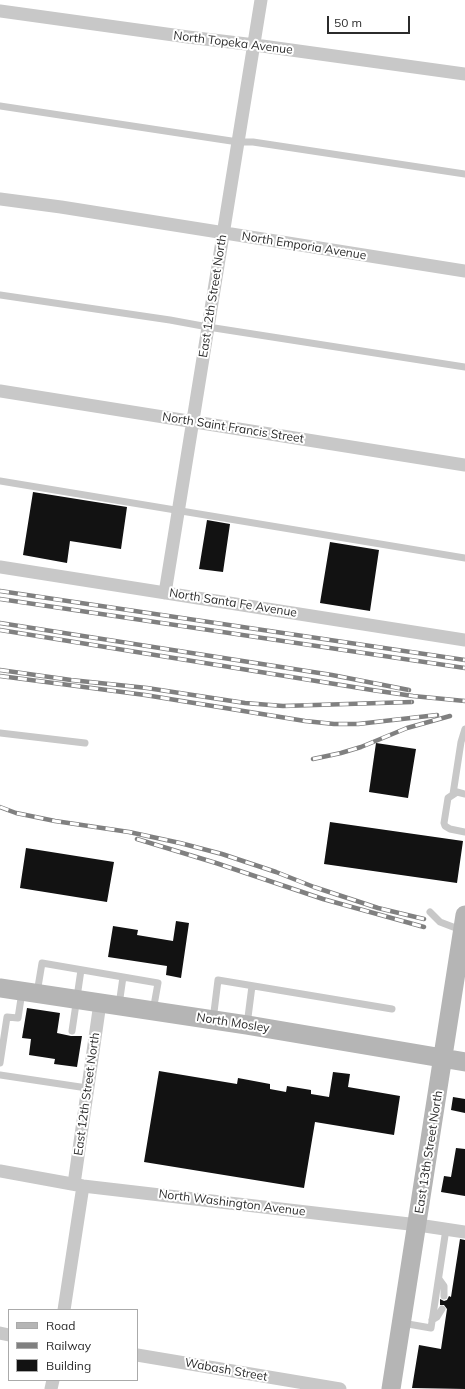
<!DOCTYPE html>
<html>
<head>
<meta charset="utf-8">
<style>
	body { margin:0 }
	#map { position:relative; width:465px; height:1389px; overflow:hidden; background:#fff; font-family:Mulish,sans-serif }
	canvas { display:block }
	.legend { position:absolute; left:8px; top:1309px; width:130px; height:72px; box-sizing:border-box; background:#fff; border:1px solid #aaa; margin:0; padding:5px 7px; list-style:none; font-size:12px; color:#2b2b2b }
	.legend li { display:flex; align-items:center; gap:8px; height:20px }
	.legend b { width:20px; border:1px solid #aaa }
	.scale { position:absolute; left:327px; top:16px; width:83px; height:18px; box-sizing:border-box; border:2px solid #2b2b2b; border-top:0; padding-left:5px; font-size:12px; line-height:14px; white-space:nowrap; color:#2b2b2b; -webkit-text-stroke:3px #fff; paint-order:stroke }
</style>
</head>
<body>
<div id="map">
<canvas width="465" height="1389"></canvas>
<ul class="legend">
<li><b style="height:5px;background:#b5b5b5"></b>Road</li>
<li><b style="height:5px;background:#808080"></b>Railway</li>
<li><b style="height:11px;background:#121212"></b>Building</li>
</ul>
<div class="scale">50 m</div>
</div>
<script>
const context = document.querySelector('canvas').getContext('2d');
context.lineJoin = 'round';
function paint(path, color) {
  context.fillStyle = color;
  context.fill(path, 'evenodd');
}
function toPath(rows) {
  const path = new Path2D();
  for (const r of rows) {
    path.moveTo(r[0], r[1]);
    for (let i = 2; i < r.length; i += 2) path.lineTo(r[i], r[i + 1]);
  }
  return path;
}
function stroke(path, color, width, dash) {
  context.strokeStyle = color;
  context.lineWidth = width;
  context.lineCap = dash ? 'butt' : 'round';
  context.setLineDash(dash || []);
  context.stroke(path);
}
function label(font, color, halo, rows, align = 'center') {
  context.font = font + ' Mulish,sans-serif';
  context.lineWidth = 4;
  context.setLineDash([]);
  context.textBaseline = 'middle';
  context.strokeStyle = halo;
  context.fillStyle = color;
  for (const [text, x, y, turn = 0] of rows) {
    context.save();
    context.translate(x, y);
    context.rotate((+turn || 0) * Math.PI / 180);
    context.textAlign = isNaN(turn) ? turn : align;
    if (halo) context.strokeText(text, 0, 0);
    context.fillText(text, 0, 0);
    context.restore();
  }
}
paint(toPath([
	[33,492,127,507,121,549,70,541,67,563,23,555],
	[207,520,230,524,223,572,199,569],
	[330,542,379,550,370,611,320,603],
	[376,743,416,749,408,798,369,792],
	[330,822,463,841,457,883,324,864],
	[26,848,114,862,107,902,20,888],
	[176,921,189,923,181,978,166,975,167,966,108,957,113,926,138,930,137,935,173,941],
	[27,1008,60,1013,57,1033,71,1036,82,1036,77,1067,54,1064,55,1059,29,1055,31,1039,22,1038],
	[159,1071,237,1084,238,1078,270,1084,270,1089,286,1092,287,1086,311,1090,311,1094,329,1097,333,1072,350,1074,348,1087,400,1096,394,1135,315,1122,304,1188,144,1162],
	[453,1097,465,1099,465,1113,451,1110],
	[456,1148,465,1149,465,1196,441,1192,444,1176,451,1177],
	[460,1239,465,1240,465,1389,412,1388,419,1345,441,1349,447,1309,444,1305,440,1305,440,1299,444,1301,447,1300,449,1296,451,1297]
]), '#121212');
stroke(toPath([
	[0,106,238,142,253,142,465,174],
	[0,295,170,320,208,327,465,367],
	[0,481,465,558],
	[0,733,85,743],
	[453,794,461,742,465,729],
	[465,794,457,792,448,798,444,823,445,826,450,829,465,832],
	[430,912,440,922,461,930],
	[37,993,42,963,158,983,153,1011],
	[119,1005,123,977],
	[213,1020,218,980,392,1009],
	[247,1025,252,986],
	[72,1031,81,970],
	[0,1063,7,1017,18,1018,22,992],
	[0,1075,87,1088],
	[439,1279,444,1286,444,1296],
	[432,1320,437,1317,442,1309],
	[402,1323,431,1328,446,1229]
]), '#c8c8c8', 7);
stroke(toPath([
	[0,11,188,37,255,45,465,74],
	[0,199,61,207,465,271],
	[0,391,465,465],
	[0,567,465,640],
	[165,593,261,0],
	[0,1171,83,1186,418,1225,465,1232],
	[74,1184,100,1003],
	[64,1310,83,1186],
	[0,1333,9,1335],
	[137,1355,340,1389],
	[51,1389,53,1380]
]), '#c8c8c8', 13);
stroke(toPath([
	[0,988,247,1025,465,1062],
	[391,1389,465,915]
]), '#b5b5b5', 19);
const rail = toPath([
	[0,591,465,660],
	[0,599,465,668],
	[0,623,332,675,409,690],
	[0,630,372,690,413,696,465,701],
	[0,670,71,680,147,688,245,703,283,706,412,702],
	[0,676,145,695,305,721,334,724,358,724,437,715],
	[313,759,341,753,361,747,407,728,450,716],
	[0,807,16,813,55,821,129,832,180,843,222,854,276,872,314,887,378,908,424,919],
	[137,839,216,863,323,899,424,927]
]);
stroke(rail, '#808080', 4.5);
stroke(rail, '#fff', 3, [9]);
label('12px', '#2b2b2b', '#fff', [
	["North Topeka Avenue",233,43,7],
	["North Emporia Avenue",304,246,9],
	["East 12th Street North",213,296,-81],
	["North Saint Francis Street",233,428,9],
	["North Santa Fe Avenue",233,603,9],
	["North Mosley",233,1023,9],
	["East 12th Street North",87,1094,-82],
	["East 13th Street North",429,1152,-81],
	["North Washington Avenue",232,1203,7],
	["Wabash Street",226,1370,10]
]);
</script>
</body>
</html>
